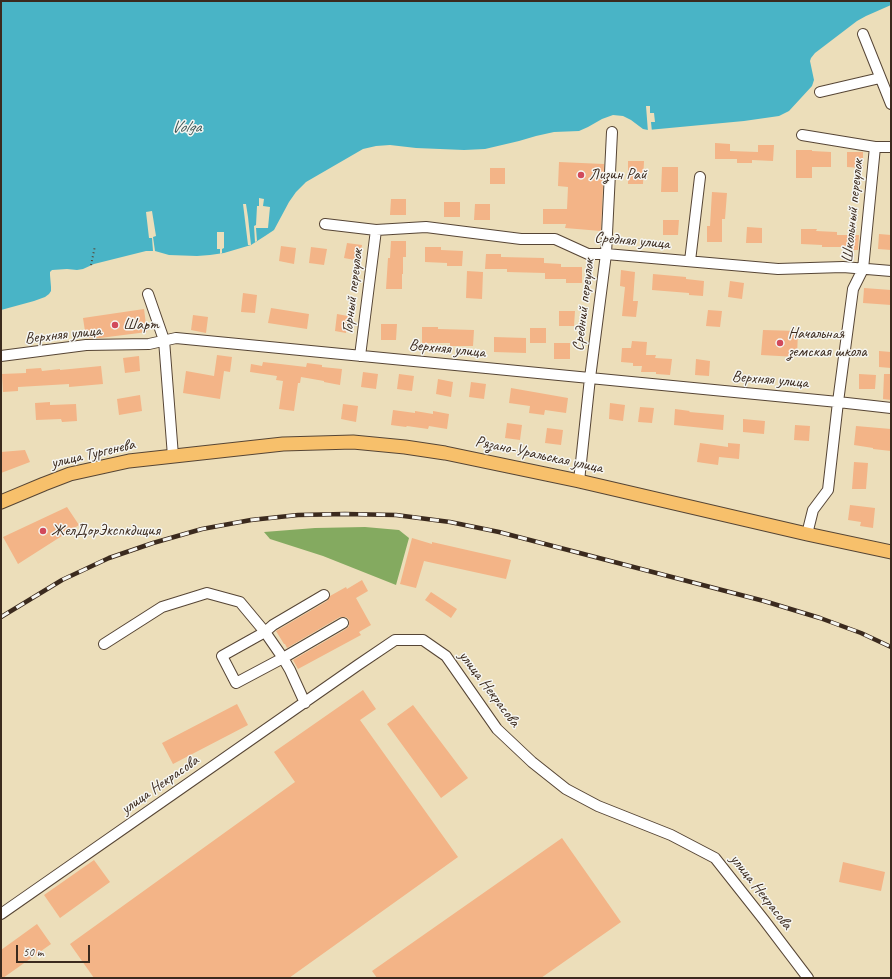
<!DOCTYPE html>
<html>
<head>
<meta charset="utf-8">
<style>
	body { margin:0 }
	#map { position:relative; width:892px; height:979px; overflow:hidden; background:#ecdeba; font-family:Caveat,sans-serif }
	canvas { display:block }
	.frame { position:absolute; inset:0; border:2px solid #3b2a1e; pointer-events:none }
	.scale { position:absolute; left:16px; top:945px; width:74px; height:18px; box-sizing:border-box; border:2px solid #3b2a1e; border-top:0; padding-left:5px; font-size:12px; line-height:14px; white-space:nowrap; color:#3b2a1e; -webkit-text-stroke:3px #f6f6f2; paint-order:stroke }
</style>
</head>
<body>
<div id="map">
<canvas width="892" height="979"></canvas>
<div class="frame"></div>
<div class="scale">50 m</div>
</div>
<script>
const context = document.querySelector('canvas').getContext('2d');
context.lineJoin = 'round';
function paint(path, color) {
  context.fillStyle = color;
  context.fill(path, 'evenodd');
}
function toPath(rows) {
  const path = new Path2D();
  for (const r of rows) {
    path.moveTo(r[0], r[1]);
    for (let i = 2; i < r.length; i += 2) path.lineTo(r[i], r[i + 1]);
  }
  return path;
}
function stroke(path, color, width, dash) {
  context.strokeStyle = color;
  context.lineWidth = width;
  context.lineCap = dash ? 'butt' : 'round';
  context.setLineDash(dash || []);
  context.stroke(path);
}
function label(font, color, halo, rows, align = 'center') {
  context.font = font + ' Caveat,sans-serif';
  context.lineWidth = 3;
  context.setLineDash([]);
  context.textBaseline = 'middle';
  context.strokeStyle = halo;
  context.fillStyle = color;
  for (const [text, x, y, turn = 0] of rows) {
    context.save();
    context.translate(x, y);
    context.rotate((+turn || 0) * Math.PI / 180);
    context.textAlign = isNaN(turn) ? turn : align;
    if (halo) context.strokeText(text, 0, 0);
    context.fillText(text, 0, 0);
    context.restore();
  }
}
paint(toPath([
	[365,527,399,530,409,538,396,585,323,556,270,539,264,532,315,528]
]), '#84aa60');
paint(toPath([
	[1,1,891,1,891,5,866,16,857,21,815,53,811,58,810,61,814,80,812,86,789,111,779,116,744,121,648,130,643,129,631,120,623,116,613,115,602,119,588,127,579,131,554,132,536,136,519,141,485,149,464,150,416,148,390,145,376,146,363,149,306,182,296,192,289,202,274,230,265,236,251,245,224,253,210,255,197,256,169,255,155,251,146,251,94,264,83,269,77,270,67,269,52,270,50,272,50,275,51,287,51,291,49,294,45,297,34,301,1,310]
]), '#49b4c6');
paint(toPath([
	[646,106,650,106,650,113,654,113,655,122,651,122,652,132,648,132],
	[259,198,264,199,263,206,270,207,268,228,256,228,257,241,255,242,254,226,256,225,257,206,259,206],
	[243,204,246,204,248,217,251,245,248,245],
	[152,211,156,236,153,237,155,251,153,251,152,238,149,238,146,212],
	[217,232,224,232,224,248,222,249,222,253,220,254,220,249,217,249]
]), '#ecdeba');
paint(toPath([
	[715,143,730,144,730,151,758,152,758,145,774,145,773,161,752,160,752,163,737,163,737,159,715,159],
	[796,150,812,150,812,151,831,152,831,167,812,167,812,178,796,178],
	[847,152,863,152,863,168,847,167],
	[628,161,644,161,643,184,628,184],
	[559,162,604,164,601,231,565,228,566,224,543,224,543,209,567,209,568,187,558,186],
	[662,167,678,167,678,192,661,192],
	[490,168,505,168,505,184,490,184],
	[712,192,727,193,725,219,722,219,722,242,707,242,707,226,710,226],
	[391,199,406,199,406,215,390,215],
	[444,202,460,202,460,217,444,217],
	[475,204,490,204,490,220,474,220],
	[663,220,679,220,678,235,663,235],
	[747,227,762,228,762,243,746,243],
	[801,229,817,229,816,231,837,232,837,235,859,235,858,250,844,250,844,247,822,247,822,245,801,244],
	[879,234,891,235,891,250,878,249],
	[391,241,406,241,406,257,403,257,403,274,402,274,402,289,386,289,388,258,390,258],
	[347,243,362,245,360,261,344,258],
	[281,246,296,248,294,264,279,261],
	[311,247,327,249,324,265,309,263],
	[425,247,441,247,441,250,463,251,462,266,447,266,447,263,425,262],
	[486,254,501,254,501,257,544,258,544,263,561,264,561,267,582,267,582,283,566,283,566,279,545,279,545,273,507,272,507,269,485,269],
	[621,270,635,272,633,301,638,301,636,317,622,316,625,287,620,286],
	[467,271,483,272,482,299,466,298],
	[653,274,686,277,686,279,704,281,703,296,689,295,689,293,652,290],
	[730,281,744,283,742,299,728,297],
	[864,288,891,290,891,305,863,303],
	[243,293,257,295,255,313,241,312],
	[271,308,309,314,307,329,268,323],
	[144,309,147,332,100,338,86,338,83,318],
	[708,310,722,311,720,327,706,326],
	[559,311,575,311,574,326,559,326],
	[337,314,348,316,346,333,335,331],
	[193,315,208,317,206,333,191,330],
	[381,324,397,324,396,340,381,340],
	[422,327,438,327,438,329,474,330,473,346,450,346,450,343,422,343],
	[530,328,546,328,546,343,530,343],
	[763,330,798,331,797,357,761,355],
	[494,337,526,338,526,353,494,352],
	[632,341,647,342,646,355,656,355,655,358,672,359,670,375,656,374,656,372,641,372,642,366,633,366,633,363,621,362,622,348,631,348],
	[554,343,570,343,570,359,554,359],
	[879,351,891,352,891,368,879,367],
	[217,355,232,357,230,372,224,371,220,399,183,393,186,371,214,376],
	[139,356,140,371,125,373,123,358],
	[696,359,710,361,709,376,695,375],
	[263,362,306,367,307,363,322,365,322,367,342,369,340,385,324,382,324,381,301,377,300,383,298,383,294,411,279,409,283,381,276,380,277,376,250,372,251,364,262,366],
	[101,366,103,384,69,387,69,384,18,387,18,391,3,392,2,374,26,373,26,369,41,368,42,371,60,369,60,370],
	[363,372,378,374,376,389,361,387],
	[399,374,414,376,412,391,397,389],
	[859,374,876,375,875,389,859,389],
	[884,374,891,374,891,400,883,399],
	[438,379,453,382,451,397,436,394],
	[471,382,486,384,484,399,469,397],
	[511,388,568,398,566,413,545,410,544,415,529,413,530,406,509,403],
	[140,395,142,411,119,415,117,399],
	[50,402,50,405,76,404,77,421,62,422,61,419,36,420,35,403],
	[610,403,625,405,623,421,609,419],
	[343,404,358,406,356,422,341,419],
	[640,407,654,408,652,423,638,422],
	[675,409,690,411,689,412,724,415,723,430,674,425],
	[393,410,415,413,415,411,433,414,433,411,449,414,447,429,429,426,428,429,407,426,406,427,391,425],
	[743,419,765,421,764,434,743,432],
	[507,423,522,425,520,440,505,438],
	[795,425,810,426,809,441,794,440],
	[856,426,891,429,891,451,873,449,873,448,854,445],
	[547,428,563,430,561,445,545,443],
	[700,443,728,447,728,443,740,444,739,459,719,457,718,465,697,462],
	[25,450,30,462,1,473,1,452],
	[854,462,868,463,866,489,852,489],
	[850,505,875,508,873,528,860,526,861,522,848,520],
	[67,507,79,525,18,564,3,537],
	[412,538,432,544,432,542,511,560,506,579,424,561,416,588,400,584],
	[362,580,368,591,356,598,371,625,359,632,361,635,298,669,293,660,346,629,349,626,349,620,346,617,340,617,287,648,285,644,284,644,276,631,327,601,330,596,346,587,347,589],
	[431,592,457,609,451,618,425,600],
	[363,690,376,709,360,720,458,857,289,978,94,978,70,944,295,782,274,752],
	[237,704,248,725,173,764,162,743],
	[413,705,468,778,441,798,387,724],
	[562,838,621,922,541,978,377,978,372,971],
	[94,860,110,882,60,918,44,895],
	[843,862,885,872,881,891,839,882],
	[37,924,51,944,3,978,1,978,1,950]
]), '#f3b487');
const minor = toPath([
	[863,34,891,104],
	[820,92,880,78],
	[802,135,875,147,891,147],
	[325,224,376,230,426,227,521,239,555,239,588,254,606,254,778,269,843,267,891,271],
	[690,261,700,177],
	[148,294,164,340,173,456],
	[1,356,86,345,149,344,176,338,838,402,891,408],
	[360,356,376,230],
	[579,481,590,378,606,254,612,132],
	[807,534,813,510,828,490,838,402,853,289,863,269,875,147],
	[324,595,273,625,265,632,222,656,236,683,283,658,343,623],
	[104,644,162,607,207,593,240,602,265,632,283,658,290,670,305,703],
	[1,914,358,665,395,640,423,640,446,656,497,729,532,762,566,789,598,806,671,835,715,858,764,920,808,978]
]);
const major = toPath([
	[1,502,44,484,70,474,129,461,283,444,353,442,405,447,445,453,579,481,807,534,891,552]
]);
stroke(minor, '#564535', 12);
stroke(major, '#564535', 15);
stroke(toPath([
	[91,265,95,246]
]), '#564535', 2, [1, 3]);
stroke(minor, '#fff', 10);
stroke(major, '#f7c06b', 13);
const rail = toPath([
	[1,617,62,580,109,558,153,543,202,529,251,520,298,515,345,514,396,515,450,522,499,532,764,601,820,618,861,633,891,647]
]);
stroke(rail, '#3b2a1e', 4.5);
stroke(rail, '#f6f6f2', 3, [9]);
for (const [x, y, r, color] of [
	[581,175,4,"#d1495b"],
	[115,325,4,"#d1495b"],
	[780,343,4,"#d1495b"],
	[43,531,4,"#d1495b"]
]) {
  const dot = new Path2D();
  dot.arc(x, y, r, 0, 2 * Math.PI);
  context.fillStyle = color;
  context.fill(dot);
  stroke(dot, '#f6f6f2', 1.5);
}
label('16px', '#3b2a1e', '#f6f6f2', [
	["Лизин Рай",589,175],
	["Шарт",123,325],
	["Начальная",788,334],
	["земская школа",788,352],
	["ЖелДорЭкспкдиция",51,531]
], 'left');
label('16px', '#3b2a1e', '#f6f6f2', [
	["Школьный переулок",853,211,-84],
	["Средняя улица",632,241,5],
	["Горный переулок",353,291,-83],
	["Средний переулок",584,305,-83],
	["Верхняя улица",63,335,-6],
	["Верхняя улица",447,349,6],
	["Верхняя улица",770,380,5],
	["улица Тургенева",93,454,-13],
	["Рязано-Уральская улица",539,455,12],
	["улица Некрасова",489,689,53],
	["улица Некрасова",160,785,-35],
	["улица Некрасова",761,892,52]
]);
label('italic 17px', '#405a59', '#f6f6f2', [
	["Volga",186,128]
]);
</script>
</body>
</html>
